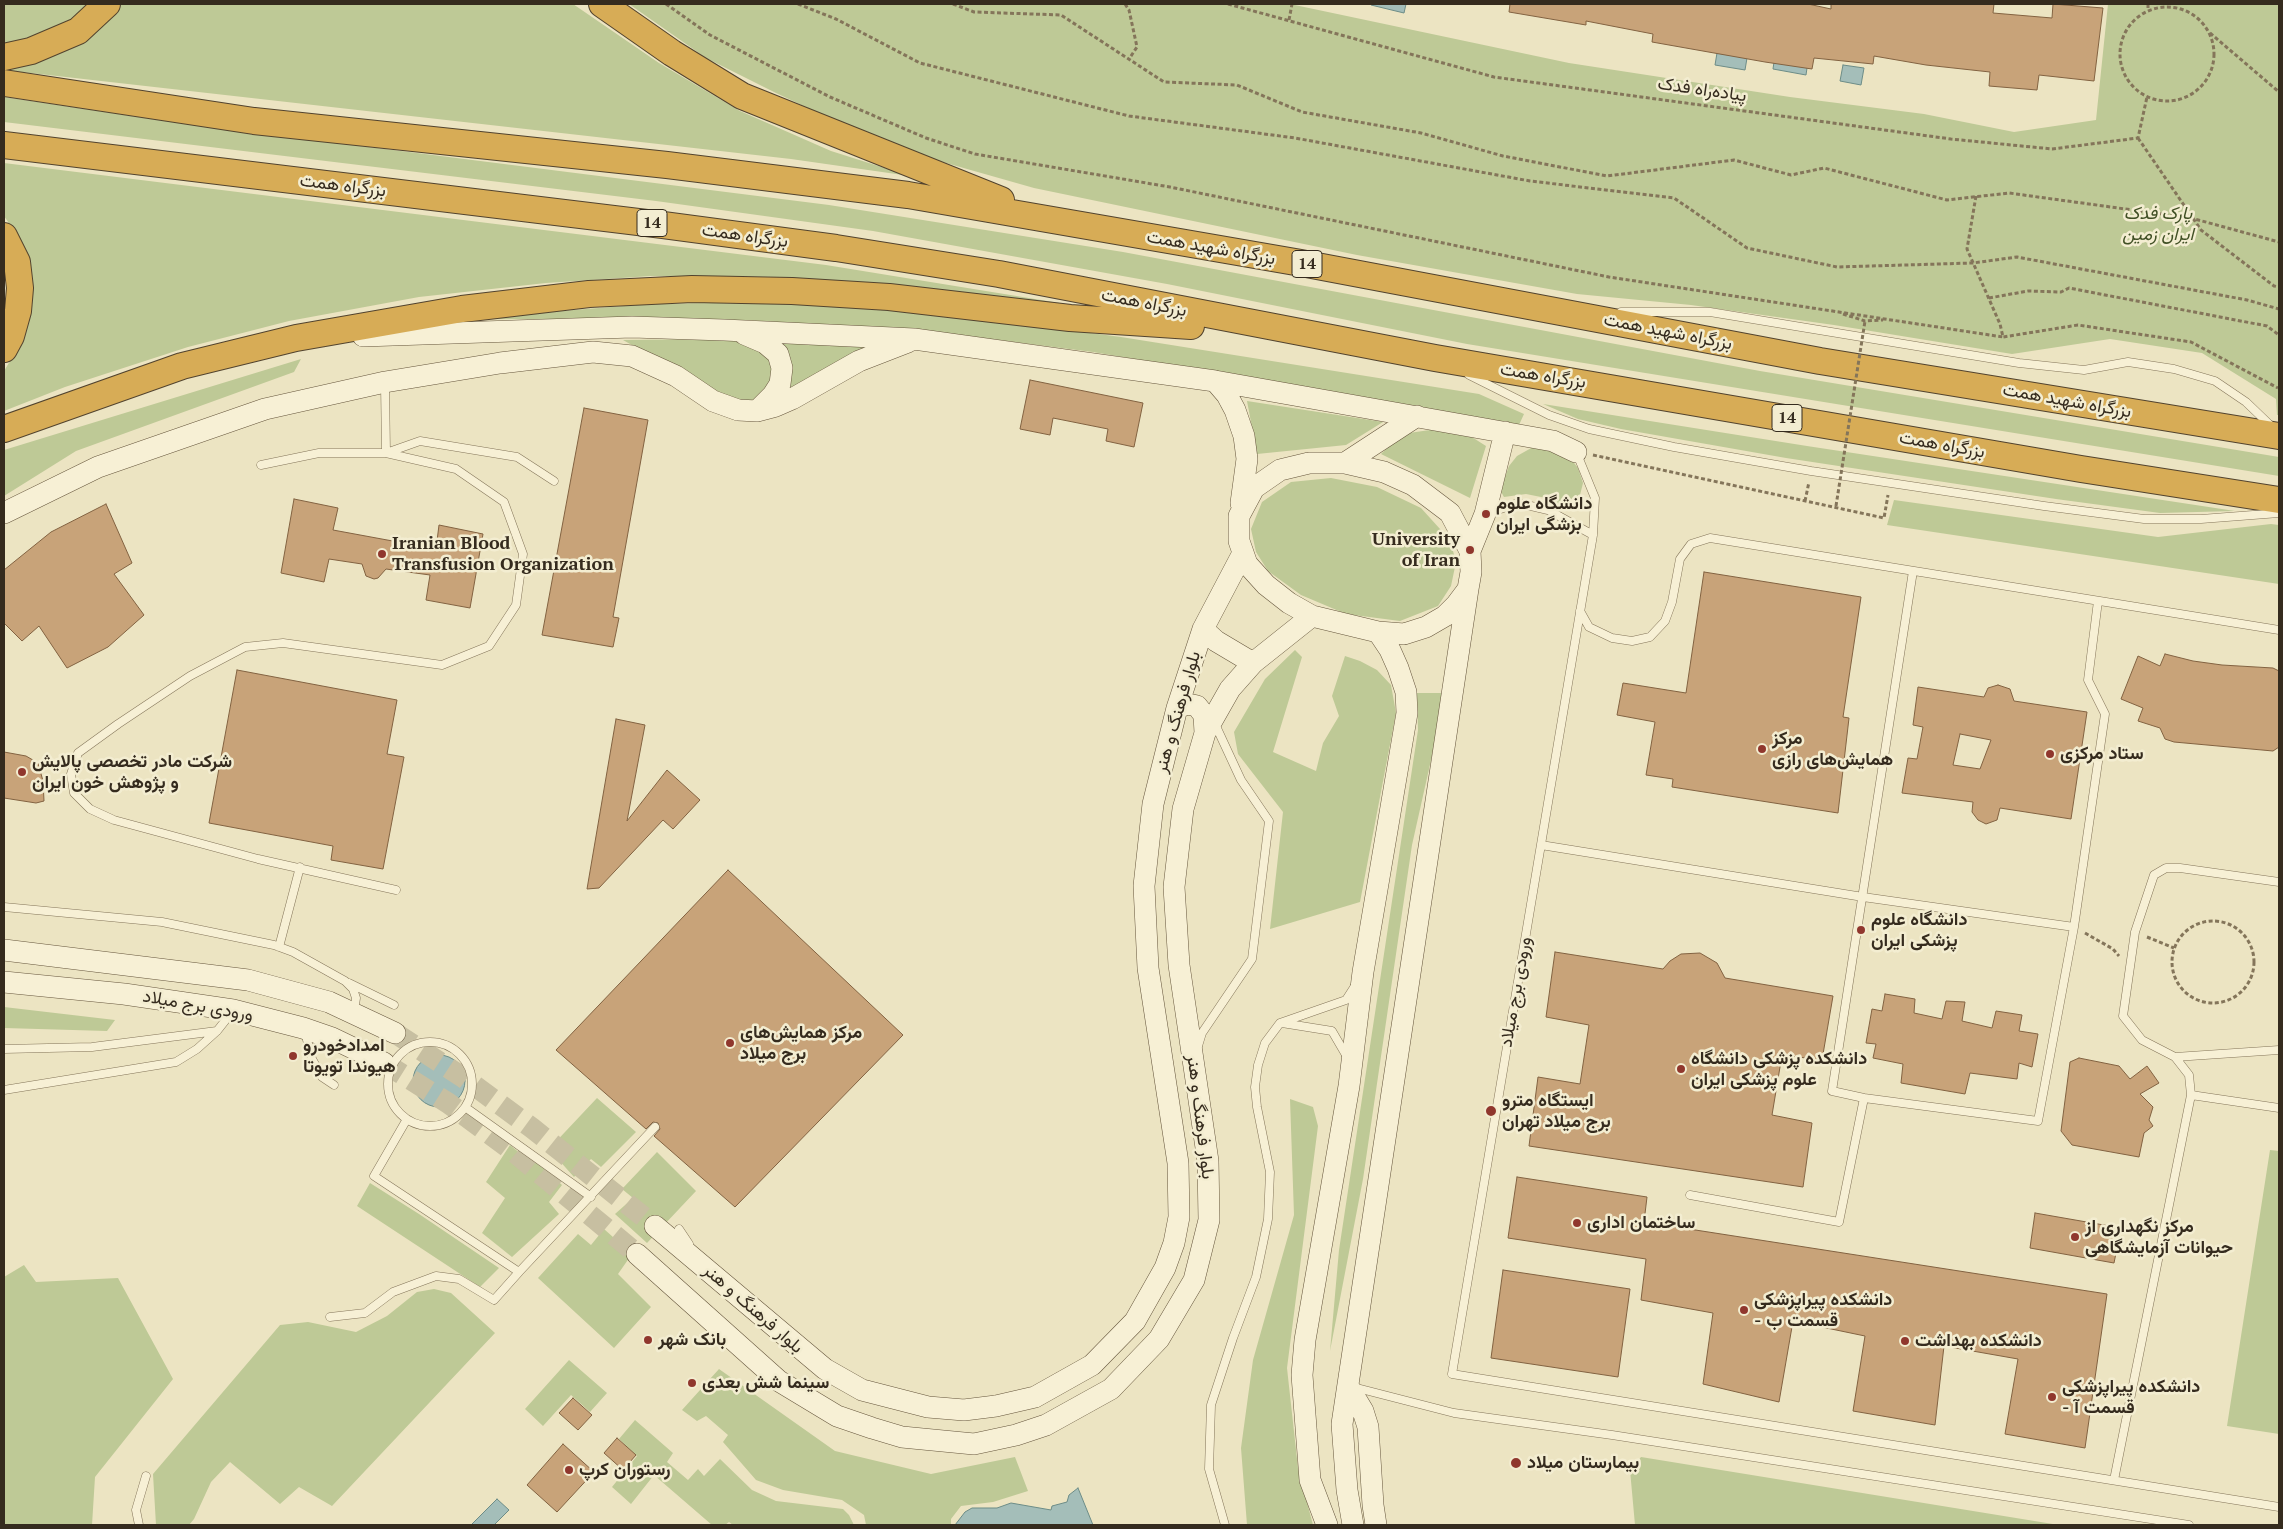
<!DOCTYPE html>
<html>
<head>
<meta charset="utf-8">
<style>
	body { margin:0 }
	#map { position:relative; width:2283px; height:1529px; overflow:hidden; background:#ece4c2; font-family:"PT Serif",serif }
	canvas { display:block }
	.frame { position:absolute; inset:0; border:5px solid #352b1e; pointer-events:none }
</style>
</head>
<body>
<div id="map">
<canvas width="2283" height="1529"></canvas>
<div class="frame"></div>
</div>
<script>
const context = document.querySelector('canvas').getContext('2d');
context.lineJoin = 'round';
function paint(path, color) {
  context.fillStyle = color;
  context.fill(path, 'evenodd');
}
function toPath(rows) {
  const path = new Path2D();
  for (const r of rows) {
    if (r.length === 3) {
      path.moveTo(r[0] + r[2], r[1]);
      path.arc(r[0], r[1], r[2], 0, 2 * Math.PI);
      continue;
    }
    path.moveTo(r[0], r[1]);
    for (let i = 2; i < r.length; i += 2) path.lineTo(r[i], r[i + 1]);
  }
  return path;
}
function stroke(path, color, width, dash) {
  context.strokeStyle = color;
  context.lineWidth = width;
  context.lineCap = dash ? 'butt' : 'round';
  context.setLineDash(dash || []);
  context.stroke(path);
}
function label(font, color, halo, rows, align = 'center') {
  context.font = font + ' "PT Serif",Vazirmatn,serif';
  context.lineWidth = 5;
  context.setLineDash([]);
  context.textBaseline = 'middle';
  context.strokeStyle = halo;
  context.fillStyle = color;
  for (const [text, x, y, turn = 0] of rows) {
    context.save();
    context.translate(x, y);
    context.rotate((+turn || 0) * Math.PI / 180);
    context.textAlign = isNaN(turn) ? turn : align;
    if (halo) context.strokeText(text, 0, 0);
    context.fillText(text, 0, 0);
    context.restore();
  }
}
paint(toPath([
	[4,4,95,4,56,33,4,48],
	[119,4,573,4,659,63,740,111,831,151,910,176,791,159,4,70,4,63],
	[629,4,1290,4,1569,63,1790,97,1924,114,2014,132,2096,120,2108,4,2279,4,2279,415,2277,415,2276,399,2202,353,2110,339,2012,354,1834,325,1691,305,1577,294,1357,255,1034,188,946,163,872,138,776,93,706,58],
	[4,97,179,123,829,205,1123,252,1760,371,2279,457,2279,476,1467,344,1167,284,873,231,656,201,4,122],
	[4,163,826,265,1078,306,919,288,783,277,651,276,546,283,419,297,289,321,188,347,65,387,4,411,4,371,24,338,19,238,4,216],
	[715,303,795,304,869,308,1007,322,1121,337,1479,394,1524,414,1519,425,1093,352,943,333,747,320,460,319,649,304],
	[717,339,743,342,769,357,773,368,772,377,762,395,752,401,733,399,710,389,623,340],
	[777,339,887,344,785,394],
	[301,359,294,372,76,451,4,496,4,450],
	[1247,401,1383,422,1346,445,1257,454],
	[1543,404,1807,446,2235,511,2160,513,2056,499,1786,458,1621,429,1578,419],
	[1437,429,1467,434,1486,446,1470,498,1381,454,1392,443,1409,433],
	[1533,447,1548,449,1571,459,1578,468,1583,483,1580,495,1558,505,1546,498,1526,494,1504,497,1500,490,1509,466,1517,456],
	[1331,478,1377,487,1421,508,1450,540,1456,562,1451,586,1438,606,1400,621,1346,614,1301,595,1268,571,1256,552,1251,529,1262,502,1291,482],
	[1894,500,2158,537,2271,524,2279,525,2279,584,1887,525],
	[1295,650,1302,657,1273,752,1316,771,1323,743,1339,716,1332,696,1345,656,1360,661,1377,670,1391,685,1396,713,1360,902,1270,929,1283,812,1238,754,1234,732,1265,679],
	[1417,693,1446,693,1412,845,1363,1179,1330,1351,1339,1250,1418,730],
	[4,1007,115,1020,107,1031,4,1028],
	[597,1098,636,1132,601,1167,591,1159,574,1177,549,1149],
	[1290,1099,1313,1107,1318,1126,1287,1368,1298,1468,1313,1525,1247,1525,1241,1448,1253,1360,1294,1215],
	[510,1145,533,1164,536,1161,562,1185,549,1202,559,1214,512,1257,482,1233,505,1198,486,1182],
	[2270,1150,2279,1151,2279,1434,2227,1426],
	[657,1152,696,1191,647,1243,615,1214,633,1198,622,1189],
	[370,1183,419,1214,499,1268,480,1287,357,1206],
	[604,1229,632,1254,618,1274,651,1307,614,1348,538,1278,578,1234,591,1245],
	[24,1265,36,1282,118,1278,173,1379,95,1477,92,1525,4,1525,4,1277],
	[434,1289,451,1293,495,1333,332,1506,299,1487,280,1504,230,1462,211,1482,194,1519,189,1525,156,1525,153,1474,280,1325,308,1322,356,1332,387,1316,417,1292],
	[569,1360,607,1393,590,1412,571,1395,543,1426,525,1409],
	[719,1369,835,1451,931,1474,1015,1457,1028,1491,993,1502,961,1506,951,1519,951,1525,866,1525,864,1515,842,1500,783,1490,756,1480,723,1442,728,1435,706,1416,697,1421,682,1410],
	[635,1420,673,1453,667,1462,688,1480,698,1469,704,1476,720,1459,752,1490,776,1501,843,1509,849,1515,854,1525,733,1525,729,1522,725,1525,712,1525,654,1475,631,1504,612,1487,637,1456,619,1439],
	[1641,1457,2059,1525,1635,1525,1630,1470]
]), '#bec996');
const water = toPath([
	[1371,4,1406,4,1404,13,1371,5,1371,4],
	[1717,53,1747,58,1745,70,1715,65,1717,53],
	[1775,55,1808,61,1806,75,1773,69,1775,55],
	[1843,65,1864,68,1861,85,1840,81,1843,65],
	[439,1081,26],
	[1078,1488,1093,1525,955,1525,965,1512,972,1508,997,1508,1011,1503,1051,1510,1052,1506,1067,1502,1069,1495,1078,1488],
	[497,1499,509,1510,494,1525,471,1525,497,1499]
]);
paint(water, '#a4beb9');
stroke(water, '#6c8c87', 1);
const building = toPath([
	[1510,4,1808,4,1831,9,1831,4,1994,4,1993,13,2052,18,2053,4,2103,8,2094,81,2039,75,2037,90,1989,86,1990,72,1926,65,1874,56,1873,64,1814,58,1812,69,1765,62,1652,42,1653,34,1586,21,1586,25,1509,12,1510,4],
	[1030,380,1143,403,1134,447,1106,441,1108,429,1053,418,1050,435,1020,429,1030,380],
	[584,408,648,420,613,617,619,618,613,647,542,635,584,408],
	[294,499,338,508,333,530,436,549,439,525,483,534,470,608,426,600,430,575,386,569,378,578,374,579,366,576,362,564,329,559,324,582,281,573,294,499],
	[106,504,132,563,114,574,144,615,108,647,67,668,39,626,22,641,4,623,4,570,51,532,106,504],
	[1704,572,1861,597,1843,717,1849,718,1838,813,1672,787,1673,779,1646,775,1655,722,1617,715,1623,683,1686,693,1704,572],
	[2165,654,2193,661,2222,665,2273,668,2279,671,2279,747,2273,751,2174,742,2165,739,2160,728,2138,721,2143,708,2121,699,2138,656,2160,666,2165,654],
	[237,670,397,700,387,754,404,757,383,869,331,860,333,846,209,823,237,670],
	[1998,685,2010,689,2014,701,2087,712,2071,819,2000,808,1997,820,1986,824,1978,820,1972,812,1973,802,1902,793,1908,758,1917,759,1923,727,1913,725,1918,687,1984,697,1988,688,1998,685],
	[1960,734,1991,740,1980,769,1953,765,1960,734],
	[616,719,645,725,627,821,667,770,700,800,673,829,663,820,599,888,587,889,616,719],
	[4,752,26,756,38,763,43,781,44,801,36,803,4,798,4,752],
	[728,870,903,1035,735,1207,654,1136,660,1129,658,1123,653,1122,646,1129,556,1050,728,870],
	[1555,952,1663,969,1670,961,1681,954,1700,953,1717,963,1725,978,1833,996,1822,1060,1782,1055,1772,1115,1812,1123,1803,1187,1529,1146,1538,1077,1580,1084,1589,1025,1546,1017,1555,952],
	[1885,994,1915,999,1914,1013,1942,1019,1946,1001,1965,1002,1962,1021,1992,1028,1996,1011,2022,1015,2019,1031,2038,1034,2032,1067,2019,1063,2017,1079,1970,1073,1965,1094,1901,1083,1903,1064,1873,1058,1876,1044,1866,1043,1872,1009,1882,1011,1885,994],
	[2079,1058,2119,1066,2130,1079,2147,1066,2159,1083,2140,1094,2153,1107,2149,1120,2153,1126,2144,1133,2139,1157,2072,1145,2061,1131,2070,1062,2079,1058],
	[1517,1177,1647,1197,1644,1222,2107,1294,2085,1448,2005,1434,2018,1359,1944,1346,1935,1425,1853,1411,1865,1336,1793,1321,1779,1402,1703,1384,1713,1313,1641,1300,1646,1259,1508,1238,1517,1177],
	[2035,1213,2121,1228,2114,1263,2030,1248,2035,1213],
	[1503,1270,1630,1289,1618,1377,1491,1358,1503,1270],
	[573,1398,592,1415,578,1430,559,1413,573,1398],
	[617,1438,636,1455,623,1470,604,1453,617,1438],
	[563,1444,594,1472,557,1512,527,1485,563,1444]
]);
paint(building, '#c8a379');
stroke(building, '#826241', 1);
stroke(toPath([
	[395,1033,464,1078,532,1128,655,1226],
	[384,1063,448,1103,514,1152,637,1254]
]), '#c7bfa1', 21, [21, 11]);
const lane = toPath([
	[1621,312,1710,312,2019,363,2084,370,2128,362,2174,369,2215,381,2246,402,2271,426],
	[1469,375,1549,415,1589,429,1674,447,1811,471,2044,506,2144,519,2201,519,2279,513],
	[385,384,386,453,456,469,504,502,523,554,516,605,489,646,442,665,283,643,245,647,190,676,118,724,78,753,71,774,74,793,90,809,114,820,258,859,396,890],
	[1577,454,1595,498,1593,535,1452,1374,2279,1507],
	[261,465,319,453,386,453,420,441,517,457,554,481],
	[1489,513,1518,503,1548,510,1593,535],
	[1580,611,1589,627,1612,638,1632,641,1650,637,1665,621,1672,602,1680,559,1691,544,1710,538,2279,630],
	[1541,845,1863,897,2074,927],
	[4,907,162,922,274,945,293,952,345,981,353,989,356,998,354,1012],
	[279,947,300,867],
	[349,983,394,1005],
	[1282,1023,1332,1031,1346,1055],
	[305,1032,312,1059,322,1077,334,1085],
	[430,1084,42],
	[1198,1046,1202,1033,1252,959,1269,821,1241,780,1215,724],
	[4,1049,92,1047,217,1031],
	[2175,1057,2279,1050],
	[4,1090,176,1062,197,1049,217,1031,232,1012],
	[2191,1095,2279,1108],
	[1864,1098,1832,1091,1913,571],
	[465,1107,591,1197],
	[407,1119,374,1176,519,1272,655,1127],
	[1690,1195,1839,1222,1864,1098,2038,1121,2074,927,2105,714,2088,680,2098,601],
	[679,1229,689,1244],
	[330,1317,365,1313,393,1292,436,1276,459,1279,494,1300,519,1272],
	[1353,1387,1454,1413,1612,1435,2189,1525],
	[2114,1480,2191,1095,2189,1075,2175,1057,2142,1040,2123,1016,2135,932,2154,875,2166,868,2180,868,2279,882],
	[139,1525,136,1510,146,1476],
	[1225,1525,1209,1469,1211,1405,1233,1338,1256,1277,1268,1219,1270,1172,1257,1107,1255,1087,1258,1065,1265,1043,1280,1023,1346,1000,1355,986]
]);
const secondary = toPath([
	[744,334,765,343,778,354,782,368,780,384,773,395,757,411],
	[363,336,632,327,724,330,914,339,1215,381,1553,441,1576,452],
	[1215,381,1227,395,1235,410,1244,436,1247,459,1241,503],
	[1309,463,1345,463,1384,472,1413,485,1450,513,1470,551,1471,572,1468,589,1456,605,1445,616,1426,627,1404,634,1378,632,1312,616,1289,603,1266,585,1247,564,1239,541,1239,516,1254,488,1280,470,1309,463],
	[1345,463,1417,416],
	[4,513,98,467,265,409,385,382,500,363,593,352,632,356,676,376,713,401,738,410,757,411,776,406,792,399,859,361,908,342],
	[1470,551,1485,514,1505,432],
	[1203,629,1216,641,1253,663],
	[1177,708,1188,704,1197,706,1204,715,1205,733],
	[4,950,248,980,329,1002,395,1033],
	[4,982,124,994,233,1010,303,1028,332,1038,384,1063],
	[655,1226,825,1369,862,1390,928,1407,964,1410,996,1406,1035,1397,1092,1365,1135,1321,1165,1268,1174,1243,1179,1217,1178,1163,1148,968,1144,886,1153,804,1177,708,1203,629,1243,553],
	[637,1254,779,1381,837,1416,872,1428,902,1437,974,1444,1016,1435,1046,1425,1111,1389,1159,1339,1194,1280,1209,1220,1208,1161,1179,965,1174,887,1183,809,1205,733,1230,689,1253,663,1312,616],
	[1348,1386,1363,1411,1368,1427,1373,1505,1376,1525],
	[1327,1525,1310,1480,1302,1375,1305,1340,1349,1086,1363,972,1407,713,1406,692,1398,668,1390,650,1378,632],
	[1353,1525,1347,1490,1342,1424,1468,589]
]);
const highway = toPath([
	[602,4,672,53,742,96,1001,200],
	[4,57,31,51,78,31,107,4],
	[4,83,254,121,667,165,908,195,1301,263,1820,361,2279,436],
	[4,145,663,225,836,248,999,274,1435,358,2081,469,2279,500],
	[4,236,17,262,20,288,18,311,11,336,4,349],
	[4,429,182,366,296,338,462,309,589,294,692,289,792,291,889,297,1070,318,1191,326]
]);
stroke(lane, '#84755a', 9);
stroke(secondary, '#66563d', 22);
stroke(highway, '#52432e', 28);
stroke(toPath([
	[666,4,710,35,830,97,926,138,975,154,1170,187,1609,277,2003,337],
	[798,4,836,19,920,63,1129,116,1295,138,1530,181,1674,198,1747,248,1837,267,1973,263,2017,257,2247,300,2279,309],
	[953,4,974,12,1061,15,1164,82,1237,85,1302,112,1421,133,1503,156,1607,176,1734,160,1791,175,1824,168,1947,200,2009,193,2191,218,2279,242],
	[1125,4,1129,10,1137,47,1129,59],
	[1228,4,1494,77,1951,139,2052,149,2138,138,2147,97],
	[2148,4,2148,10],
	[2167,54,47],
	[1289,20,1292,4],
	[2210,33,2279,92],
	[2138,138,2201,230,2274,286,2279,287],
	[1976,196,1967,249,2000,324,2003,337,2078,325,2191,342,2278,388],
	[1989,298,2028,291,2061,292,2069,288,2267,326,2279,335],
	[1843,314,1865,321,1883,320],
	[1593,455,1884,518,1888,495],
	[1805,501,1809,482],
	[2213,962,41],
	[2085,933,2113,949,2119,956],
	[2147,937,2174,948]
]), '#84755a', 3, [4, 2.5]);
stroke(lane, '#f7f0d5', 8);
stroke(secondary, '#f7f0d5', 21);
stroke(highway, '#d7ac56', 26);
stroke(toPath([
	[1836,506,1865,321]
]), '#84755a', 3, [4, 2.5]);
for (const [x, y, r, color] of [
	[1486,514,5,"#90372d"],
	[1470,550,5,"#90372d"],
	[382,554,5,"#90372d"],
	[1762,749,5,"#90372d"],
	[2050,754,5,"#90372d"],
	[22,772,5,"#90372d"],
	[1861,930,5,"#90372d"],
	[730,1043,5,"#90372d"],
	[293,1056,5,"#90372d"],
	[1681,1069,5,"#90372d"],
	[1491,1111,6,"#90372d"],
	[1577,1223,5,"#90372d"],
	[2075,1237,5,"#90372d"],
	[1744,1310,5,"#90372d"],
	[648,1340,5,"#90372d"],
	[1905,1341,5,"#90372d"],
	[692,1383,5,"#90372d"],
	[2052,1397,5,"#90372d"],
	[1516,1463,6,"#90372d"],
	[569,1470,5,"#90372d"]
]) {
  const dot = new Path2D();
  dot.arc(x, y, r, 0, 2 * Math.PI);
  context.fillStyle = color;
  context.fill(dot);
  stroke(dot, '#f3edd1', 2);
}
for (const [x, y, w] of [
	[652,223,30],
	[1307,264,30],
	[1787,418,30]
]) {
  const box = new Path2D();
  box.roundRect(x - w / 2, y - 13.5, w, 27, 4);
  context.fillStyle = '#f3edd1';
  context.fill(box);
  stroke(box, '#352b1e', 1);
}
label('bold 16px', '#352b1e', null, [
	["14",652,223],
	["14",1307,264],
	["14",1787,418]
]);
label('18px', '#352b1e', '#f3edd1', [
	["پیاده‌راه فدک",1702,90,8],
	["بزرگراه همت",343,186,7],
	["بزرگراه همت",745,236,8],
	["بزرگراه شهید همت",1211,248,10],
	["بزرگراه همت",1144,303,11],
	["بزرگراه شهید همت",1668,332,11],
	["بزرگراه همت",1543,376,9],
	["بزرگراه شهید همت",2067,401,10],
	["بزرگراه همت",1942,445,10],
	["بلوار فرهنگ و هنر",1178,712,-74],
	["ورودی برج میلاد",1516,992,-80],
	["ورودی برج میلاد",198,1006,10],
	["بلوار فرهنگ و هنر",1200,1117,83],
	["بلوار فرهنگ و هنر",753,1309,41]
]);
label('italic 18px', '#415025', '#f3edd1', [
	["پارک فدک",2158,214],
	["ایران زمین",2158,235]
]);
label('bold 18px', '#352b1e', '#f3edd1', [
	["دانشگاه علوم",1496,504],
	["بزشگى ايران",1496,525],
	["University",1460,540,"right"],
	["of Iran",1460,561,"right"],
	["Iranian Blood",392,544],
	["Transfusion Organization",392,565],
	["مرکز",1772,739],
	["همایش‌های رازی",1772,760],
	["ستاد مرکزی",2060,754],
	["شرکت مادر تخصصی پالایش",32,762],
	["و پژوهش خون ایران",32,783],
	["دانشگاه علوم",1871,920],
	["پزشکی ایران",1871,941],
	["مرکز همایش‌های",740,1033],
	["برج میلاد",740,1054],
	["امدادخودرو",303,1046],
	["هیوندا تویوتا",303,1067],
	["دانشکده پزشکی دانشگاه",1691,1059],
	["علوم پزشکی ایران",1691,1080],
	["ایستگاه مترو",1502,1101],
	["برج میلاد تهران",1502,1122],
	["ساختمان اداری",1587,1223],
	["مرکز نگهداری از",2085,1227],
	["حیوانات آزمایشگاهی",2085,1248],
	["دانشکده پیراپزشکی",1754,1300],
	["- قسمت ب",1754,1321],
	["بانک شهر",658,1340],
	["دانشکده بهداشت",1915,1341],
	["سینما شش بعدی",702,1383],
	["دانشکده پیراپزشکی",2062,1387],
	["- قسمت آ",2062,1408],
	["بیمارستان میلاد",1527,1463],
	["رستوران کرپ",579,1470]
], 'left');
</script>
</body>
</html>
